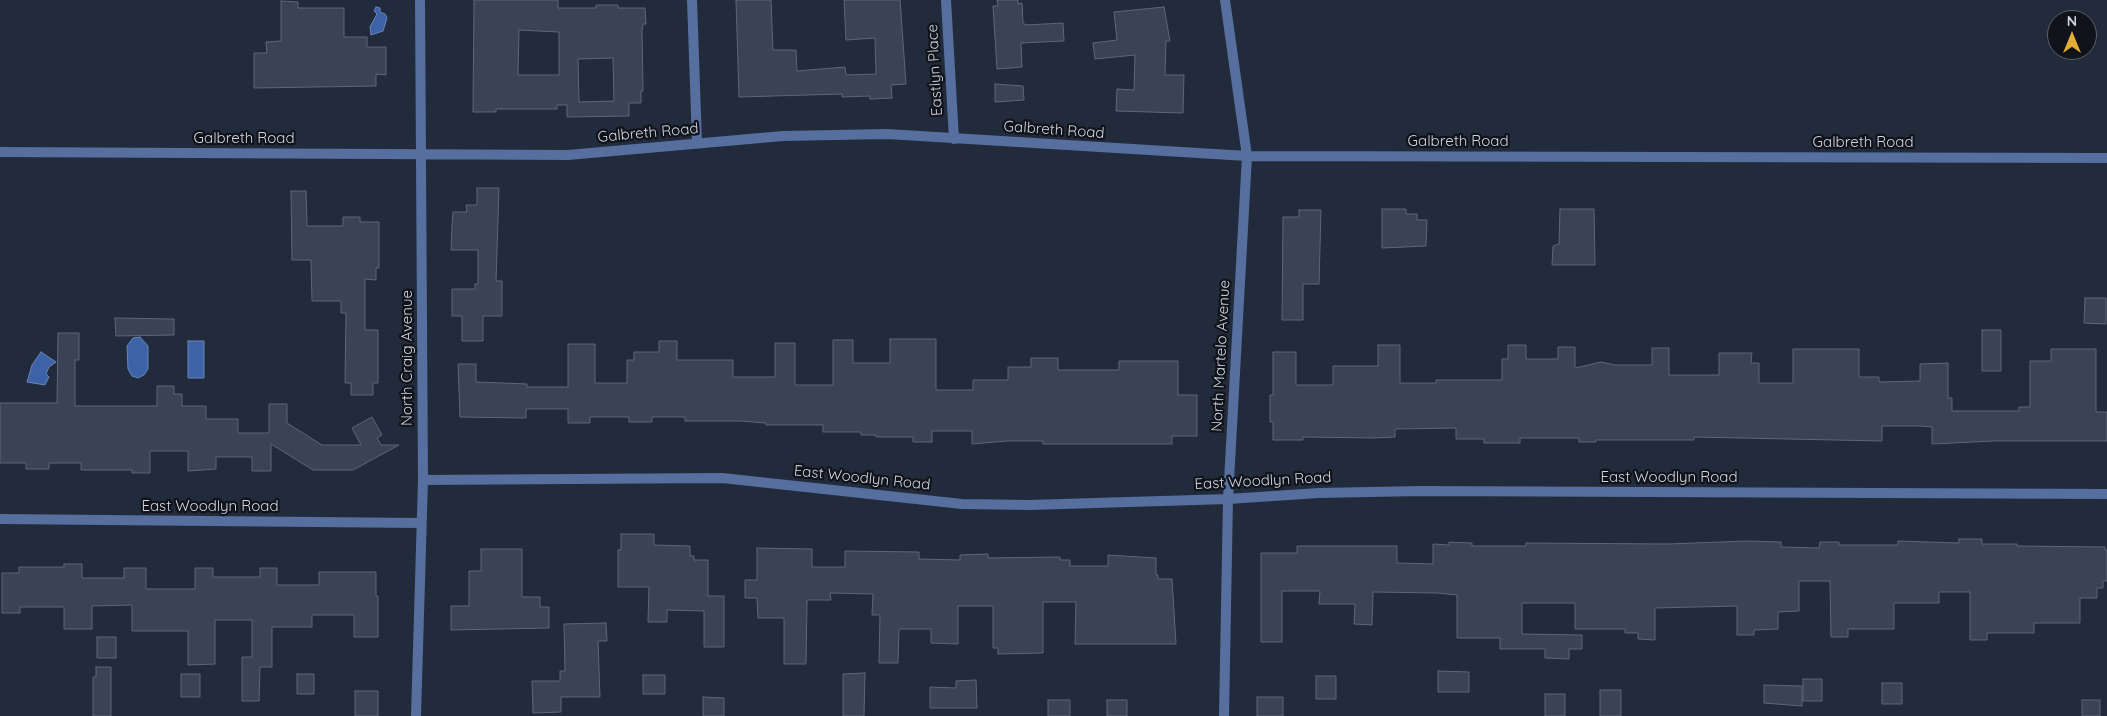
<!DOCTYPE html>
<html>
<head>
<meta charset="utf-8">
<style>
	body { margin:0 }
	#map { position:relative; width:2107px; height:716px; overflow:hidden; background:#222b3b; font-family:Quicksand,sans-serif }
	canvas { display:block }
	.north { position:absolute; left:2047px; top:10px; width:50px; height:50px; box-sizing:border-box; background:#10131a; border:1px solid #5c6169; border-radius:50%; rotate:0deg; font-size:14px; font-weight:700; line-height:20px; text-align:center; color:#cfd5df }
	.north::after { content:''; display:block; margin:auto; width:18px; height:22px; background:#e4ad35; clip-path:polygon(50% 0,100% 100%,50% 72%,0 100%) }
</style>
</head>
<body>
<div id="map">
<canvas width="2107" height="716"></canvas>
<div class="north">N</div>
</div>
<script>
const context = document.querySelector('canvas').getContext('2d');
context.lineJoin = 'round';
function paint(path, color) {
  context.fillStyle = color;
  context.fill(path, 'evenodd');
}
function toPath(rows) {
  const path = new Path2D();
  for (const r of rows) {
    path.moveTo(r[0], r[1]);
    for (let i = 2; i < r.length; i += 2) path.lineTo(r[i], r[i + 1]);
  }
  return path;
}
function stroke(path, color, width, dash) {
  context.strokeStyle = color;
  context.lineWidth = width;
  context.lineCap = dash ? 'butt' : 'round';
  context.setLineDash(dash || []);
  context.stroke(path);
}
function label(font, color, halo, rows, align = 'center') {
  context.font = font + ' Quicksand,sans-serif';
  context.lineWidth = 4.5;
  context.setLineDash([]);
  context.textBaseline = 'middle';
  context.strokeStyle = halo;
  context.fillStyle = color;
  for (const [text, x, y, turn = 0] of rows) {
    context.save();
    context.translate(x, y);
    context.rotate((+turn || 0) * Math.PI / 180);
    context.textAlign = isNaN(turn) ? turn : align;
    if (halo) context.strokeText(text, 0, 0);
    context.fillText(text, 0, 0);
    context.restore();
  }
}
const water = toPath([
	[376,7,380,8,380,12,385,14,387,18,383,31,371,35,370,27,377,14,374,11,376,7],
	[140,337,148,346,148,369,144,375,138,378,132,376,128,369,127,346,133,338,140,337],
	[188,341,204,341,204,378,188,378,188,341],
	[41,352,56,362,49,367,46,374,49,377,45,385,27,382,32,365,41,352]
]);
paint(water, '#3e62a7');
stroke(water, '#6a84b8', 1);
const building = toPath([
	[474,0,558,0,558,8,596,8,596,5,618,5,618,8,645,8,646,24,643,24,642,30,643,91,641,91,641,103,629,103,629,116,567,117,567,105,557,105,557,109,496,109,496,112,473,112,474,0],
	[519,30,559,32,559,75,518,75,519,30],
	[613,58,614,101,579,102,578,59,613,58],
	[736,0,771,0,773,50,796,50,797,71,845,67,846,75,876,74,875,38,846,40,844,0,900,0,906,84,891,85,892,98,870,99,870,96,842,97,842,94,739,97,736,0],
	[997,0,1018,0,1018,4,1022,3,1023,23,1026,25,1063,23,1064,41,1021,43,1022,67,997,69,993,6,998,6,997,0],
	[281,1,298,2,298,8,344,8,344,37,367,37,367,47,386,47,386,75,376,74,376,86,254,88,254,53,267,53,266,42,281,41,281,1],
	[1164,7,1170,41,1166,41,1165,75,1184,75,1183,113,1116,111,1117,89,1134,90,1135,55,1095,59,1093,43,1117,40,1114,12,1164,7],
	[995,84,1023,86,1024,100,995,102,995,84],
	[477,188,499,188,496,281,502,281,502,316,483,316,483,341,462,341,462,316,452,316,452,289,475,289,475,284,478,284,478,250,451,250,452,225,453,212,467,212,466,205,477,205,477,188],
	[291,191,306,191,307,226,343,226,343,217,360,217,360,222,379,222,379,268,376,268,376,280,365,279,365,330,378,330,378,383,373,383,373,395,351,395,351,383,345,383,346,313,341,313,341,301,312,301,311,260,292,260,291,191],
	[1382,209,1406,209,1406,214,1417,214,1417,220,1427,220,1426,246,1382,248,1382,209],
	[1560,209,1594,209,1595,265,1552,265,1553,246,1559,244,1560,209],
	[1299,210,1321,210,1319,284,1303,284,1303,320,1282,320,1283,217,1299,217,1299,210],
	[2085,298,2106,298,2106,324,2084,323,2085,298],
	[115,318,174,319,174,335,116,336,115,318],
	[1982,330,2001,330,2001,371,1982,371,1982,330],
	[58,333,79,333,79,360,75,360,75,406,157,406,157,386,174,386,174,394,182,394,182,406,206,406,206,419,238,419,238,433,269,433,269,404,287,404,287,423,322,445,361,445,352,428,372,417,382,435,377,438,381,445,399,445,353,470,313,470,271,444,271,471,252,471,252,457,216,457,216,469,188,471,188,451,150,451,150,473,132,473,132,470,81,470,81,463,49,463,49,469,26,469,26,463,0,463,0,403,57,403,58,333],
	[890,339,936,339,936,390,973,390,973,380,1008,380,1008,367,1031,367,1031,358,1058,358,1058,370,1119,370,1119,361,1178,361,1178,395,1197,395,1197,436,1172,436,1172,444,1043,444,1043,441,1007,441,972,444,972,431,932,431,932,442,913,442,913,437,876,437,876,435,861,435,861,432,823,432,823,425,766,425,766,423,741,421,685,421,685,417,652,417,652,422,629,422,629,417,590,417,590,423,568,423,568,409,526,409,526,418,460,417,458,364,476,364,476,382,527,384,527,387,568,387,568,344,595,344,595,383,627,383,627,360,634,360,634,352,659,352,659,341,677,341,677,360,733,360,733,377,775,377,775,343,795,343,795,385,833,385,833,340,853,340,853,363,890,363,890,339],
	[1378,345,1400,345,1400,383,1436,383,1436,380,1502,380,1502,359,1508,359,1508,345,1526,345,1526,359,1558,359,1558,347,1575,347,1575,368,1601,362,1615,365,1652,365,1652,348,1669,348,1669,375,1719,375,1719,353,1752,353,1751,363,1759,363,1759,383,1793,383,1793,349,1859,349,1859,377,1879,377,1879,382,1920,381,1920,364,1948,363,1948,398,1952,398,1952,411,2019,411,2019,407,2030,407,2030,361,2051,361,2051,349,2096,349,2096,412,2107,412,2107,441,1993,441,1932,444,1932,427,1920,426,1882,426,1882,441,1694,437,1694,440,1596,440,1596,442,1579,442,1579,438,1520,438,1520,443,1484,443,1484,439,1456,439,1456,428,1395,429,1395,437,1374,438,1303,437,1303,440,1273,440,1273,422,1270,422,1270,395,1273,395,1273,352,1296,352,1296,385,1333,385,1333,366,1378,366,1378,345],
	[621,534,654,534,654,545,690,546,690,556,694,556,694,560,708,560,708,596,724,596,724,647,704,647,704,611,667,610,667,622,648,622,649,587,618,587,618,550,621,550,621,534],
	[1959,539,1982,539,1982,544,2017,544,2017,546,2105,547,2105,550,2107,550,2107,581,2103,581,2103,588,2097,588,2097,598,2080,598,2080,623,2034,623,2034,633,1987,633,1987,640,1970,640,1970,592,1939,592,1939,603,1894,603,1894,629,1848,629,1848,637,1831,637,1830,581,1799,581,1799,611,1778,612,1778,629,1754,630,1754,635,1737,635,1737,606,1655,608,1655,640,1638,639,1638,633,1625,633,1625,629,1575,629,1575,603,1522,603,1522,634,1582,635,1582,649,1569,649,1569,659,1545,658,1545,649,1500,649,1500,638,1457,638,1457,595,1437,593,1373,592,1372,625,1354,624,1355,604,1319,604,1320,591,1282,591,1282,642,1261,642,1261,553,1297,553,1297,546,1397,546,1397,563,1433,564,1433,544,1449,545,1449,542,1472,543,1472,546,1526,546,1526,543,1667,544,1747,541,1781,542,1781,547,1819,548,1820,542,1839,542,1839,545,1898,545,1898,541,1959,543,1959,539],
	[757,548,812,549,812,567,845,567,845,551,919,552,919,559,960,560,960,555,988,554,988,558,1060,557,1060,560,1070,560,1070,566,1108,566,1108,555,1156,558,1156,575,1158,575,1158,579,1172,579,1176,644,1075,644,1076,602,1043,602,1043,653,998,654,998,648,993,648,993,606,958,606,958,644,931,643,931,629,899,629,898,663,879,663,880,615,872,615,873,594,830,593,831,600,807,600,806,664,784,664,784,618,758,618,757,598,745,598,745,580,757,580,757,548],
	[481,549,522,549,522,597,540,597,540,607,549,607,549,628,451,630,451,606,469,606,469,571,481,571,481,549],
	[64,564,82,564,82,578,124,578,124,568,146,568,146,589,195,589,195,568,213,568,213,577,260,577,260,568,277,568,277,585,319,585,319,572,376,572,376,596,378,596,378,637,354,637,354,615,312,615,312,627,272,627,272,667,260,667,259,701,242,701,242,657,252,657,252,620,215,620,215,664,188,665,188,631,132,631,132,605,92,606,92,629,64,629,64,607,20,607,20,613,2,613,2,573,19,573,19,567,64,567,64,564],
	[606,623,607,641,598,641,600,697,561,697,561,712,533,713,532,681,560,681,560,671,565,671,564,624,606,623],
	[97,637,116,637,116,658,97,658,97,637],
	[96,667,111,667,111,716,93,716,93,677,96,677,96,667],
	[1438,671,1469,672,1469,692,1438,692,1438,671],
	[865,673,864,716,843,716,843,674,865,673],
	[181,674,200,674,200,697,181,697,181,674],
	[297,674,314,674,314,694,297,694,297,674],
	[643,675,665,675,665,694,643,694,643,675],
	[1316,676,1336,676,1336,699,1316,699,1316,676],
	[1803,679,1822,679,1822,701,1803,701,1803,679],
	[976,680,977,708,930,708,930,687,956,688,956,681,976,680],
	[1882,683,1902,683,1902,704,1882,704,1882,683],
	[1764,685,1802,686,1802,706,1764,703,1764,685],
	[1600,690,1621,690,1621,716,1600,716,1600,690],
	[355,691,378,691,378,716,355,716,355,691],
	[1545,694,1565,694,1565,716,1545,716,1545,694],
	[703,697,724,698,724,716,703,716,703,697],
	[1257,697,1283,697,1283,716,1257,716,1257,697],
	[1048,700,1070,700,1070,716,1048,716,1048,700],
	[1107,700,1127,700,1127,716,1107,716,1107,700],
	[2082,700,2100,700,2100,716,2082,716,2082,700]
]);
paint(building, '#394353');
stroke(building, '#5d6779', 1);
stroke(toPath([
	[692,0,697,143],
	[946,0,954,139],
	[0,152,568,155,783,136,887,134,1247,156,2107,158],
	[423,480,722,478,962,504,1029,505,1228,499,1319,493,1421,491,2107,494],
	[0,519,420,523],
	[416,716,423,480,420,0],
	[1224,716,1228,499,1247,156,1225,0]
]), '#566f9e', 10);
label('15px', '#cfd5df', '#10131a', [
	["Eastlyn Place",935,70,-93],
	["Galbreth Road",1054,130,4],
	["Galbreth Road",648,133,-5],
	["Galbreth Road",244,138],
	["Galbreth Road",1458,141],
	["Galbreth Road",1863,142],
	["North Martelo Avenue",1221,356,-87],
	["North Craig Avenue",407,358,-90],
	["East Woodlyn Road",1669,477],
	["East Woodlyn Road",862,478,6],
	["East Woodlyn Road",1263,481,-3],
	["East Woodlyn Road",210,506]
]);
</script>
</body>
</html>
